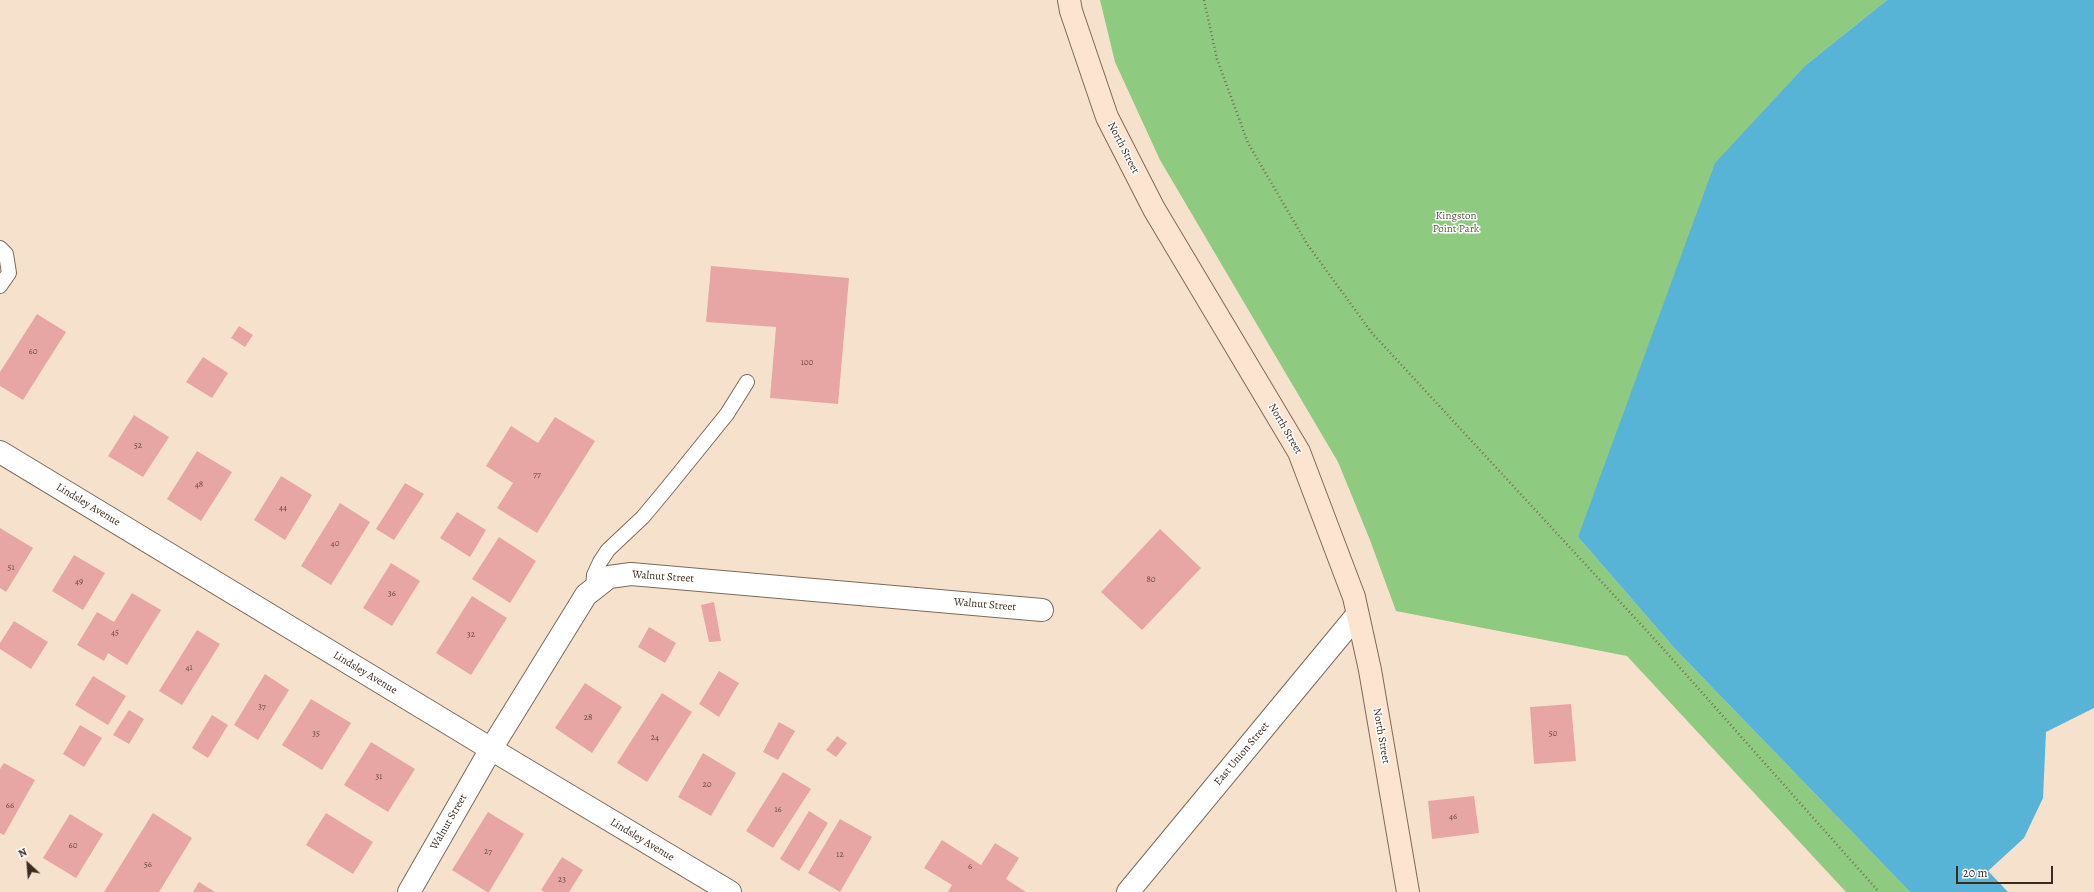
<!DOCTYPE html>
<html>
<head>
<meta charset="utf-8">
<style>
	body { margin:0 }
	#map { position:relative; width:2094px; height:892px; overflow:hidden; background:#f6e2cc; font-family:Alegreya,serif }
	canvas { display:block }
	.north { position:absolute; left:8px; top:844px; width:40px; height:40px; -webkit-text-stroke:3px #fff; paint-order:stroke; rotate:334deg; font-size:11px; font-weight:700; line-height:16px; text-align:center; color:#3b2a1e }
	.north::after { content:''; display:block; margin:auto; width:14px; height:18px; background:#3b2a1e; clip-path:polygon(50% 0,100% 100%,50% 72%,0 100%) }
	.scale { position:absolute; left:1956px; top:866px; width:97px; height:18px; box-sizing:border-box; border:2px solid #3b2a1e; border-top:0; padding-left:5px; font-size:12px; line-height:14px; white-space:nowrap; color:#3b2a1e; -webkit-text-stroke:3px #fff; paint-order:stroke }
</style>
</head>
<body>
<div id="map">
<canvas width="2094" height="892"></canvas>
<div class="north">N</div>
<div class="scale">20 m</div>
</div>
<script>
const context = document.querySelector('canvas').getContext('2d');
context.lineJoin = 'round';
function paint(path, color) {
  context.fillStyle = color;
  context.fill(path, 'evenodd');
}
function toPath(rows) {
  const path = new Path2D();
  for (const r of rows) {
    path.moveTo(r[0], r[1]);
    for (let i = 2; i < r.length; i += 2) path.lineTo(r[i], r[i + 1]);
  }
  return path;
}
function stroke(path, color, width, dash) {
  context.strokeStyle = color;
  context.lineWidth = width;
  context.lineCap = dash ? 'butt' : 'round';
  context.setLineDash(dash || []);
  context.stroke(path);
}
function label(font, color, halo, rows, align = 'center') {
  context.font = font + ' Alegreya,serif';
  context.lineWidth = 3;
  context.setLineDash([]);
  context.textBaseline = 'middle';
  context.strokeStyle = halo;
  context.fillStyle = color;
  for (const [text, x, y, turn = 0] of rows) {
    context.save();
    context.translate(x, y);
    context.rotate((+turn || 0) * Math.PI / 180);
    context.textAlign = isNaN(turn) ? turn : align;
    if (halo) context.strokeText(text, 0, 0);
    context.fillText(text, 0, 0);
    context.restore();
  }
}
paint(toPath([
	[1100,0,1887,0,1807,64,1578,537,1676,650,1910,892,1846,892,1627,656,1396,611,1370,540,1338,462,1160,160,1115,62]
]), '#8eca7f');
paint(toPath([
	[1887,0,2094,0,2094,708,2046,732,2043,798,2024,838,1988,871,2008,892,1910,892,1676,650,1578,537,1715,163,1807,64]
]), '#58b4d6');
paint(toPath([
	[711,266,849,278,838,404,770,398,776,327,706,322],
	[37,314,66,332,23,400,0,386,0,372],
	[239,326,253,335,245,347,231,338],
	[203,357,228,373,212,398,186,382],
	[134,415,169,437,143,477,108,456],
	[555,417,595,441,537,533,497,508,513,483,486,466,511,426,538,443],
	[197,451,232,472,201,521,167,499],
	[281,476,312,495,285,540,254,520],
	[405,483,424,494,394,540,376,529],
	[340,503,370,522,331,585,301,566],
	[457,512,486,530,470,557,440,538],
	[0,528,33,548,6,592,0,588],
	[1160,529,1201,568,1142,630,1101,592],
	[499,537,536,561,510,603,472,579],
	[74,555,105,573,83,610,52,591],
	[391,563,420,581,392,626,363,608],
	[132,593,161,610,127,665,108,653,104,661,77,645,97,612,114,622],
	[472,596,507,618,471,675,436,653],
	[714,602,721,641,709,642,701,605],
	[14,621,48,642,31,669,0,649,0,643],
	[649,627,676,643,665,663,638,647],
	[197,630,220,644,182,705,159,691],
	[719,671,739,683,719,717,699,704],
	[265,674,289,690,258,740,234,725],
	[93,676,126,696,108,725,75,705],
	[585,683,622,707,592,753,555,728],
	[662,693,692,712,647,782,617,763],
	[311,699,351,723,322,770,282,745],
	[1571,704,1576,761,1534,764,1530,707],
	[129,710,144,719,129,744,113,735],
	[212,715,228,725,208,758,192,748],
	[779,722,795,731,778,760,763,752],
	[80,725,102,738,84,767,63,754],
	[837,736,847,743,836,757,826,750],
	[371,742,415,769,388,812,344,785],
	[703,753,736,773,711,816,678,797],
	[4,763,35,780,4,835,0,833,0,769],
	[783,772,811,789,773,848,746,831],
	[1474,796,1479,833,1432,839,1428,801],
	[809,811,828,823,799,871,780,859],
	[488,812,524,834,489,892,487,892,452,870],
	[153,813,192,838,159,892,104,892],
	[326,813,373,842,353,874,306,845],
	[70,814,103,834,76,878,43,858],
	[840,819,872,837,840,892,808,873],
	[942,840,981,865,995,843,1019,858,1006,879,1026,892,948,892,952,885,924,868],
	[562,857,583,870,569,892,544,892,541,890],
	[199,882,215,892,193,892]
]), '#e7a6a4');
const lane = toPath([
	[0,248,6,254,9,273,0,286],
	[593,589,594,575,600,562,608,550,643,517,668,487,727,414,747,382]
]);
const street = toPath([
	[0,452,491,749,730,892],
	[409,892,491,749,586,595,609,577,631,574,1042,610],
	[1128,892,1357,615]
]);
const secondary = toPath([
	[1069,0,1071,11,1107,117,1154,209,1299,452,1354,597,1370,670,1408,892]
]);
stroke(lane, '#7c6a5b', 16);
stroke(street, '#7c6a5b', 24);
stroke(secondary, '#7c6a5b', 24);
stroke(toPath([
	[1204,0,1217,59,1248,143,1307,244,1372,333,1658,643,1879,892]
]), '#7c6a5b', 2.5, [1, 3]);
stroke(lane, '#fff', 14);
stroke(street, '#fff', 22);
stroke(secondary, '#fde4d1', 22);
label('9px', '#664940', null, [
	["60",33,352],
	["100",807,363],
	["52",138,446],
	["77",537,475],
	["48",199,485],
	["44",283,508],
	["40",335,544],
	["51",11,568],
	["80",1151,580],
	["49",79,582],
	["36",392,594],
	["45",115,633],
	["32",471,635],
	["41",189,668],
	["37",262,707],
	["28",588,718],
	["35",316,734],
	["50",1553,734],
	["24",655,738],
	["31",379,777],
	["20",707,785],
	["66",10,806],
	["16",778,810],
	["46",1453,817],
	["60",73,846],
	["27",488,852],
	["12",840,855],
	["56",148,865],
	["6",970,867],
	["23",562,880]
]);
label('11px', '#3b2a1e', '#fff', [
	["North Street",1123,148,63],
	["North Street",1285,429,60],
	["Lindsley Avenue",88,505,31],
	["Walnut Street",663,577,4],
	["Walnut Street",985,605,5],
	["Lindsley Avenue",365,673,31],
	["North Street",1381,736,80],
	["East Union Street",1242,754,-50],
	["Walnut Street",449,822,-60],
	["Lindsley Avenue",642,840,31]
]);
label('11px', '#545a3b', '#fff', [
	["Kingston",1456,216],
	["Point Park",1456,229]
]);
</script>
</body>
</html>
